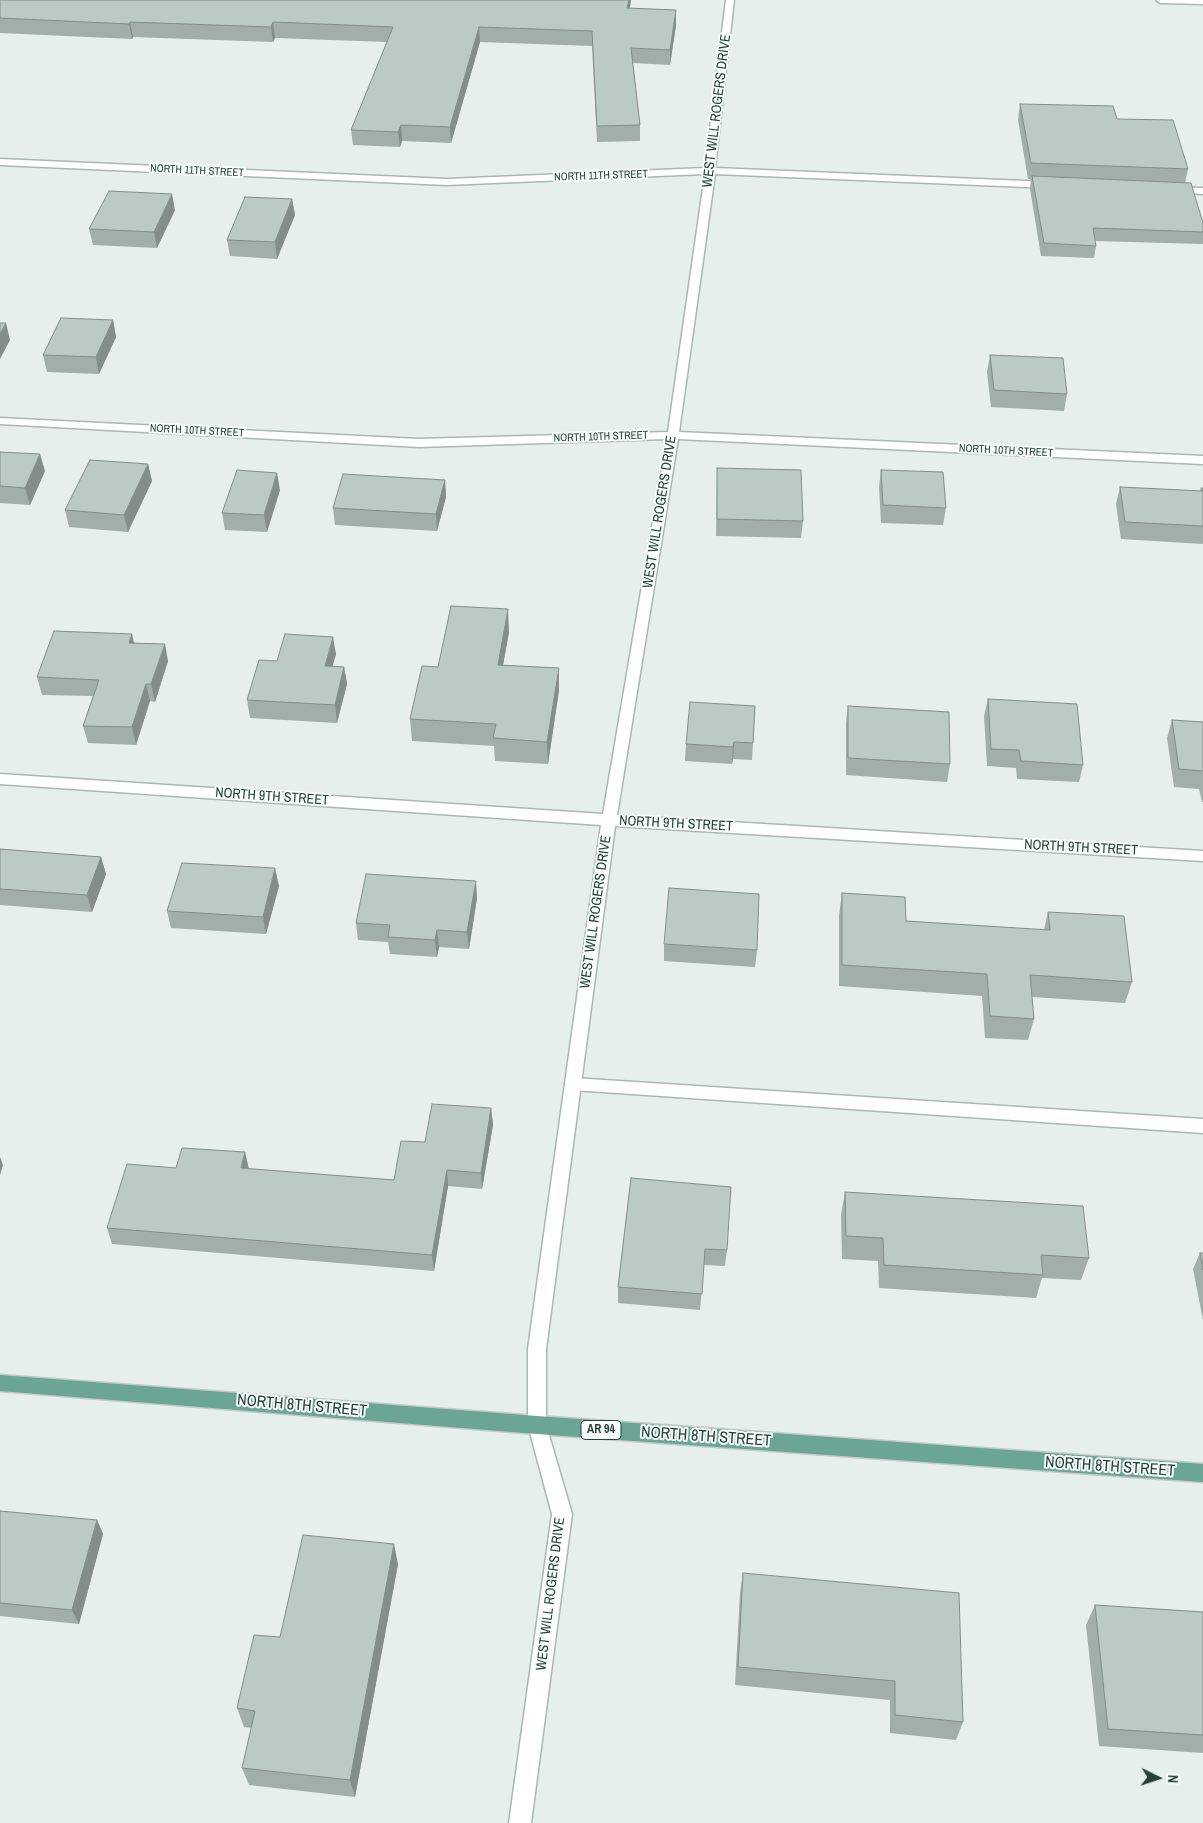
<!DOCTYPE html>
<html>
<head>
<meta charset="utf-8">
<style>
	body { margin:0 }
	#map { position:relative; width:1203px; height:1823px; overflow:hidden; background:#e6efeb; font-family:"Archivo Narrow",sans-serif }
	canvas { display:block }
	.north { position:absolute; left:1133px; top:1753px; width:50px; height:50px; -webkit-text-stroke:4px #f7fbf9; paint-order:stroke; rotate:94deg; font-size:14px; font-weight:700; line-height:20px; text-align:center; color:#24423a }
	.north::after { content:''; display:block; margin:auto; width:18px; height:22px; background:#24423a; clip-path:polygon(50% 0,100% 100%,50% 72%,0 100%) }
</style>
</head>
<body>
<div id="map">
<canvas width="1203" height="1823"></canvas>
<div class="north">N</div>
</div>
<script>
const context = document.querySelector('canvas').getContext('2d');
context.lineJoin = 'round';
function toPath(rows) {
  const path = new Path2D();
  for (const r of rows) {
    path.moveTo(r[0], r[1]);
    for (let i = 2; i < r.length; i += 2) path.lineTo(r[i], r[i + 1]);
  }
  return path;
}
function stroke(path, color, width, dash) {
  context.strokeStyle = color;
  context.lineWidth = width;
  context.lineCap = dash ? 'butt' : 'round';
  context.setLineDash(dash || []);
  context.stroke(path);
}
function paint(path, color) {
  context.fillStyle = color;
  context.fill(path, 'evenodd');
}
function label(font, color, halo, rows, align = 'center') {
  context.font = font + ' "Archivo Narrow",sans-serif';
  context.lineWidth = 4;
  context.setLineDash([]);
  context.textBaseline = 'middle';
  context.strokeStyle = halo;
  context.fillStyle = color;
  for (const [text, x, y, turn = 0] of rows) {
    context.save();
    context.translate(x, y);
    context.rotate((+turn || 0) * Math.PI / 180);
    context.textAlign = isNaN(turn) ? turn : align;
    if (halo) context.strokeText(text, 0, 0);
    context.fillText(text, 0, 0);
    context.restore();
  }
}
const lane = toPath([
	[573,1078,1203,1119,1203,1133,573,1090,567,1089,565,1084,567,1079,573,1078]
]);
const street = toPath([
	[726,0,734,0,715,168,1050,182,1055,185,1050,188,715,174,679,432,1203,456,1203,464,678,439,617,815,1203,851,1203,861,615,826,546,1349,546,1425,572,1514,531,1823,509,1823,552,1514,528,1425,528,1349,601,825,0,784,0,774,603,814,667,439,419,447,0,424,0,418,419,439,668,432,705,174,447,185,0,165,0,159,447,179,705,168,726,0],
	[1156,0,1203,0,1203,4,1160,3,1156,0],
	[1173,187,1203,188,1203,194,1169,192,1168,190,1173,187]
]);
const primary = toPath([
	[0,1375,537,1416,1203,1464,1203,1482,537,1434,0,1391,0,1375]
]);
stroke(lane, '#a8b8b2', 3);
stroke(street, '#a8b8b2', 3);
stroke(primary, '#c2cac8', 3);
paint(lane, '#fff');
paint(street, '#fff');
paint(primary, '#6aa596');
paint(toPath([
	[0,0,631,0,630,8,676,10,676,25,670,65,633,63,640,125,640,141,597,142,592,46,480,42,451,143,402,141,400,147,353,145,351,130,387,42,275,38,273,42,133,37,132,39,0,33],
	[1020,104,1117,119,1188,169,1185,183,1203,223,1203,244,1095,241,1096,246,1094,258,1041,256,1030,189,1031,179,1028,179,1018,120],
	[292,199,295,215,277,259,230,256,227,240],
	[175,210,157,248,93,245,89,229],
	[113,320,116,337,99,374,47,372,43,355],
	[990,355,1067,394,1064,411,991,407,987,372],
	[0,452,45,471,30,505,0,503],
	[148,464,152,481,128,532,69,527,65,510],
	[717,468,803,521,801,538,716,536],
	[881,470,946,508,943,525,881,523,879,487],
	[445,480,446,497,437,531,335,525,333,508],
	[1120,487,1200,491,1201,488,1203,488,1203,544,1121,539,1116,504],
	[280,490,267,532,225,530,222,513],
	[509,632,503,665,559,668,559,690,548,764,495,761,494,746,412,741,410,719,438,667],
	[134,643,168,661,155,702,150,701,136,745,88,743,83,726,93,696,42,695,37,677],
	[336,654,332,666,344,667,347,684,337,723,250,718,247,700,277,661],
	[988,699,1083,765,1079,782,1017,779,1016,768,987,766,984,716],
	[755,706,752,760,733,759,732,764,685,761,686,744],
	[848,706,950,764,947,782,846,775,846,723],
	[1172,720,1203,722,1203,802,1202,802,1199,789,1174,787,1167,738],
	[0,849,101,857,106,874,92,912,0,905],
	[279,886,266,934,171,928,167,911],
	[842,893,906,921,1044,930,1048,912,1132,982,1125,1003,1032,997,1034,1019,1028,1040,985,1038,982,996,839,986,839,915],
	[477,898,469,949,439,947,437,957,390,954,388,942,358,940,356,923],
	[664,944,757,950,755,967,664,961],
	[491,1108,493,1125,482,1189,448,1186,434,1271,112,1244,107,1228,176,1168,249,1169,394,1180,425,1142],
	[631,1178,727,1250,725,1266,704,1265,700,1310,618,1303,618,1287],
	[845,1192,1089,1258,1081,1280,1042,1278,1036,1298,879,1288,878,1261,842,1259,841,1215],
	[1200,1253,1203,1253,1203,1320,1193,1269],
	[0,1511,97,1520,103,1534,79,1624,0,1616],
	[398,1564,355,1797,249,1785,242,1768,252,1728,244,1727,237,1708,280,1637],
	[743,1573,963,1722,956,1740,890,1733,890,1700,735,1685,740,1593],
	[1095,1605,1203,1612,1203,1753,1099,1746,1086,1625]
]), '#a1aea9');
paint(toPath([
	[629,0,631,0,627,23,627,8],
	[676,10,676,25,670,65,670,50],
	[130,22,133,37,132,39,129,24],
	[273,22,275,38,273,42,271,27],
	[479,27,480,42,451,143,450,127],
	[401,125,402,141,400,147,398,132],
	[172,194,175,210,157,248,154,232],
	[292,199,295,215,277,259,275,242],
	[113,320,116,337,99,374,96,357],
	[6,323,10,340,0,359,0,334],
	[40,454,45,471,30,505,25,488],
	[148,464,152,481,128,532,124,515],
	[277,473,280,490,267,532,264,515],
	[445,480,446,497,437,531,436,514],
	[508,609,509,632,499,687,498,665],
	[132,634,136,652,129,643],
	[333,637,336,654,328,683,325,666],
	[165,644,168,661,155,702,151,684],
	[344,667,347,684,337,723,335,705],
	[559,668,559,690,548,764,547,742],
	[146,684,150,701,136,745,132,727],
	[734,742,733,759,732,764,733,747],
	[101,857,106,874,92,912,87,895],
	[275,868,279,886,266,934,263,917],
	[476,881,477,898,469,949,467,932],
	[437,930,439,947,437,957,435,940],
	[491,1108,493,1125,482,1189,481,1173],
	[245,1152,249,1169,241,1168],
	[0,1157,3,1165,0,1175],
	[447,1170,448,1186,434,1271,432,1255],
	[97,1520,103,1534,79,1624,72,1610],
	[394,1544,398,1564,355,1797,350,1780]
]), '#838d89');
const building = toPath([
	[0,0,629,0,627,8,676,10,670,50,631,48,640,125,597,126,592,31,479,27,450,127,401,125,398,132,351,130,393,27,273,22,271,27,130,22,129,24,0,18,0,0],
	[1020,104,1113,106,1117,119,1173,120,1188,169,1031,163,1020,104],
	[1032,176,1191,183,1203,223,1203,232,1093,228,1096,246,1044,243,1032,176],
	[109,191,172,194,154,232,89,229,109,191],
	[245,197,292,199,275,242,227,240,245,197],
	[61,318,113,320,96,357,43,355,61,318],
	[0,323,6,323,0,334,0,323],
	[990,355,1063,358,1067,394,994,390,990,355],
	[0,452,40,454,25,488,0,486,0,452],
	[90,460,148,464,124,515,65,510,90,460],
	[717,468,801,470,803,521,717,519,717,468],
	[237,470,277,473,264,515,222,513,237,470],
	[881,470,943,472,946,508,883,505,881,470],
	[343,474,445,480,436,514,333,508,343,474],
	[1120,487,1202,491,1201,488,1203,488,1203,526,1125,522,1120,487],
	[451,606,508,609,498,665,559,668,547,742,493,738,496,724,410,719,422,666,438,667,451,606],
	[54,631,132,634,129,643,165,644,151,684,146,684,132,727,83,726,99,680,37,677,54,631],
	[285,634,333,637,325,666,344,667,335,705,247,700,259,660,277,661,285,634],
	[988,699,1077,704,1083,765,1021,761,1019,750,991,749,988,699],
	[690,702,755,706,753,743,734,742,733,747,686,744,690,702],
	[848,706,949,712,950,764,848,758,848,706],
	[1172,720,1203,722,1203,771,1179,769,1172,720],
	[0,849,101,857,87,895,0,889,0,849],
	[182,863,275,868,263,917,167,911,182,863],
	[366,874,476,881,467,932,437,930,435,940,388,937,390,925,356,923,366,874],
	[669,888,759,894,757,950,664,944,669,888],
	[842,893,905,897,906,921,1050,930,1048,912,1124,916,1132,982,1030,975,1034,1019,990,1016,987,974,842,965,842,893],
	[432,1104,491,1108,481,1173,447,1170,432,1255,107,1228,127,1164,176,1168,182,1148,245,1152,241,1168,394,1180,401,1141,425,1142,432,1104],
	[631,1178,731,1187,727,1250,705,1249,702,1294,618,1287,631,1178],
	[845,1192,1083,1206,1089,1258,1041,1255,1043,1275,884,1265,883,1238,846,1236,845,1192],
	[1200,1253,1203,1253,1203,1270,1200,1253],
	[0,1511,97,1520,72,1610,0,1603,0,1511],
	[303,1535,394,1544,350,1780,242,1768,255,1711,237,1708,254,1635,280,1637,303,1535],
	[743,1573,959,1593,963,1722,895,1715,895,1681,738,1667,743,1573],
	[1095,1605,1203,1612,1203,1735,1108,1729,1095,1605]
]);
paint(building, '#bbcac4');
stroke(building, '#838d89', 1);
label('11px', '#24423a', '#f7fbf9', [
	["NORTH 11TH STREET",197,171,3],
	["NORTH 11TH STREET",601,176,-2],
	["NORTH 10TH STREET",197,431,3],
	["NORTH 10TH STREET",601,437,-2],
	["NORTH 10TH STREET",1006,451,3]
]);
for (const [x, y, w] of [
	[601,1430,40]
]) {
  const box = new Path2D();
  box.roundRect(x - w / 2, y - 9.5, w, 19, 4);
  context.fillStyle = '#f7fbf9';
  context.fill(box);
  stroke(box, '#24423a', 1);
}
label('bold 12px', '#24423a', null, [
	["AR 94",601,1430]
]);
label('14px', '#24423a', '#f7fbf9', [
	["WEST WILL ROGERS DRIVE",717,111,-83],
	["WEST WILL ROGERS DRIVE",660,512,-81],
	["NORTH 9TH STREET",272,797,4],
	["NORTH 9TH STREET",676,824,3],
	["NORTH 9TH STREET",1081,848,3],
	["WEST WILL ROGERS DRIVE",596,912,-82],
	["WEST WILL ROGERS DRIVE",551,1594,-83]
]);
label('16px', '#24423a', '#f7fbf9', [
	["NORTH 8TH STREET",302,1406,5],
	["NORTH 8TH STREET",706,1437,4],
	["NORTH 8TH STREET",1110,1467,4]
]);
</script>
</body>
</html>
